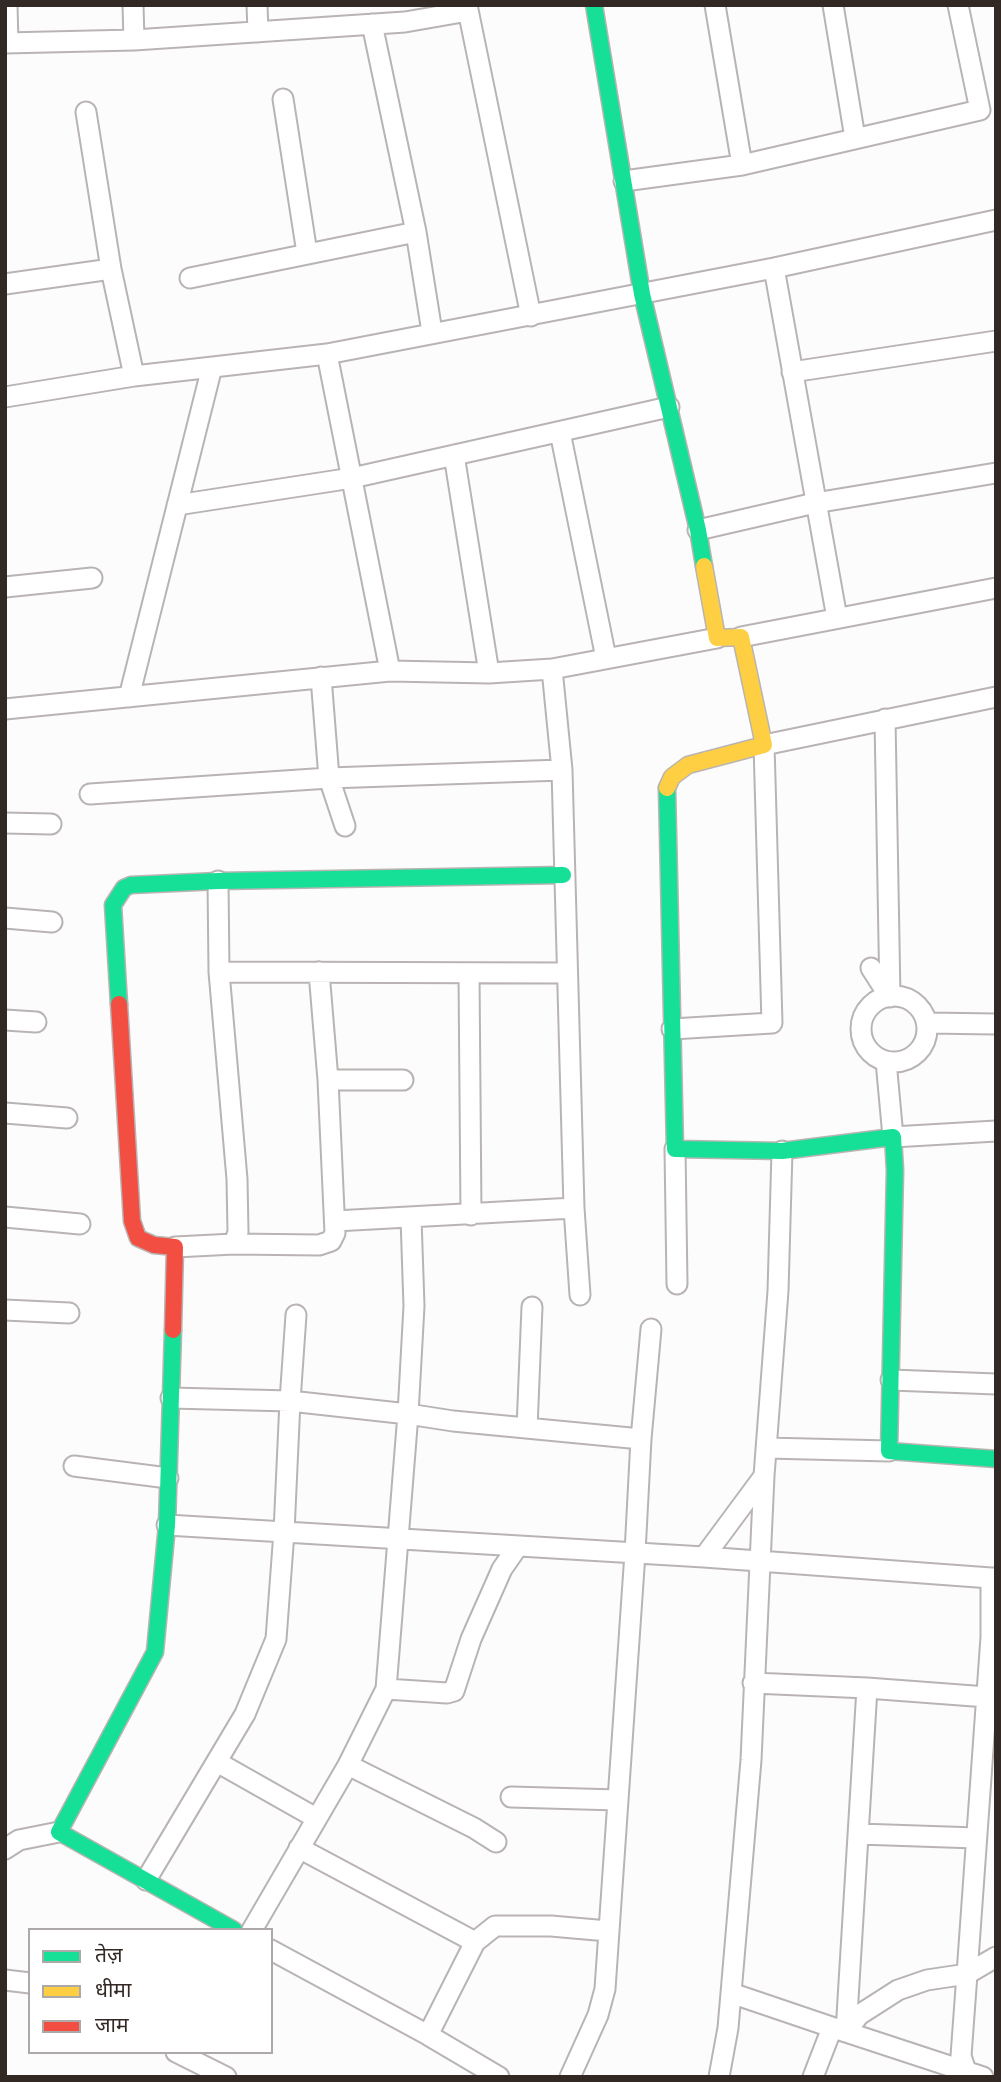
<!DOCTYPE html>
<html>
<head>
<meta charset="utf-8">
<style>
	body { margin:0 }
	#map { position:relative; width:1001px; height:2082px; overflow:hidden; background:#fcfcfc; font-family:Raleway,"Noto Sans Devanagari",sans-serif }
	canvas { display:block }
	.frame { position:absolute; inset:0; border:7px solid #322925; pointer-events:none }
	.legend { position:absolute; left:28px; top:1928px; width:245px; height:126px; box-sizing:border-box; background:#fff; border:2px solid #ada9a8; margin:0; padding:9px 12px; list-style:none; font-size:21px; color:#322925 }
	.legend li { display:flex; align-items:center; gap:14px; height:35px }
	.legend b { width:35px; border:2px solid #ada9a8 }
</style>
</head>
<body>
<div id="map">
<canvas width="1001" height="2082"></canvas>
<div class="frame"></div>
<ul class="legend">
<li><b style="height:9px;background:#16e098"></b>तेज़</li>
<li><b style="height:9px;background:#ffcf43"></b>धीमा</li>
<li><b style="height:9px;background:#f24e42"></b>जाम</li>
</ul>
</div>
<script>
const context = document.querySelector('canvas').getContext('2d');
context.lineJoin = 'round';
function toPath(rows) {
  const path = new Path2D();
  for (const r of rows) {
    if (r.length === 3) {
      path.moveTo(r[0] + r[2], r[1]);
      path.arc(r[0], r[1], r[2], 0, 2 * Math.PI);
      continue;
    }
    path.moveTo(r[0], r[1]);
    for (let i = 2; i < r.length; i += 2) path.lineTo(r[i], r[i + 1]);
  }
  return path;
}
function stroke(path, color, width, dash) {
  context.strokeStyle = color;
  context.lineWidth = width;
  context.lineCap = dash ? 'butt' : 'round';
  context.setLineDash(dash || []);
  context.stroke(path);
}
const street = toPath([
	[7,5,8,43],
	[257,5,258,32],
	[467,5,531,316],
	[715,5,742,165,980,110,958,5],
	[833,5,855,138],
	[372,24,416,232,432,332],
	[134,40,405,22,468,11],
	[5,43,134,40,133,5],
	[283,99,307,253],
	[86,112,111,269],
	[624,181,742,165],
	[774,268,837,618],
	[190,278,416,232],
	[5,284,111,269,134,376,327,354,774,268,996,220],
	[327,354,390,671],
	[792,372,996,341],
	[5,397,134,376],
	[560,432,606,658],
	[454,455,489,673],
	[177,505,352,478,669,407],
	[698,530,815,503,996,473],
	[5,587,92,578],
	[741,637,996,588],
	[321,677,329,778,345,826],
	[129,697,212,367],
	[5,709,390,671,489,673,552,669,717,638],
	[885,719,890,997],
	[90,794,329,778,562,770],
	[5,823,51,824],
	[218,881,219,972,567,973],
	[5,918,52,922],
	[871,968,889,996],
	[469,973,471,1215],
	[894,1029,33],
	[5,1020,36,1022],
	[927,1023,996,1024],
	[672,1029,772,1023,764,745,996,697],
	[886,1061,893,1137,996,1131],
	[328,1080,403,1080],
	[5,1113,67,1118],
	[675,1149,677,1284],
	[574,1208,580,1295],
	[5,1217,80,1224],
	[335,1221,574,1208,562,770,552,669],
	[234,1244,319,1245,331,1241,335,1233,328,1080,319,972],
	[175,1247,234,1244,238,1232,237,1179,219,972],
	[5,1310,69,1313],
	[296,1315,290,1401,408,1414,414,1306,411,1218],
	[891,1380,996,1384],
	[527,1428,532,1307],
	[767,1448,889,1451],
	[74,1466,168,1478],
	[167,1525,704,1557,991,1578],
	[704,1557,764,1476],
	[753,1683,867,1688,846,2032,983,2077],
	[867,1688,987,1697],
	[386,1689,447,1693,454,1691,471,1639,502,1569,518,1546],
	[217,1762,316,1818],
	[348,1765,474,1828,496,1842],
	[511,1797,618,1800],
	[859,1834,976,1838],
	[299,1848,475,1942],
	[5,1849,19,1840,59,1832],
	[146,1880,245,1714,276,1639,284,1532,290,1401,171,1398],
	[252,1930,348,1765,386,1689,408,1414,453,1421,641,1439],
	[271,1950,428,2035,499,2077],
	[5,1980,30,1983],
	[731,1993,846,2032,859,2015,898,1990,927,1980,967,1974,991,1637,991,1578,996,1578],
	[428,2035,475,1942,495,1926,551,1926,608,1931],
	[176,2052,226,2077],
	[570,2077,598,2015,605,1989,635,1553,641,1439,651,1329],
	[719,2077,728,2028,751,1760,764,1476,778,1291,782,1151],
	[813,2077,832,2028],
	[965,2077,966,2071,961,2056,967,1974,996,1957]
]);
const fast = toPath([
	[594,5,642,294,698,530,704,566],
	[667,788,675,1149,782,1151,893,1137,895,1170,889,1451,996,1459],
	[119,1004,113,905,124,888,131,885,218,881,563,875],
	[173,1330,167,1525,155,1652,59,1832,234,1930]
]);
const slow = toPath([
	[667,788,672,777,688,765,764,745,741,637,717,638,704,566]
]);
const jam = toPath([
	[119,1004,132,1221,138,1238,154,1245,175,1247,173,1330]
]);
stroke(street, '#b9b4b3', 23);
stroke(fast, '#b9b4b3', 19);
stroke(slow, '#b9b4b3', 19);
stroke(jam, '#b9b4b3', 19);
stroke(street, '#fff', 19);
stroke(fast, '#16e098', 16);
stroke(slow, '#ffcf43', 16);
stroke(jam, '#f24e42', 16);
</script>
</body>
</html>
